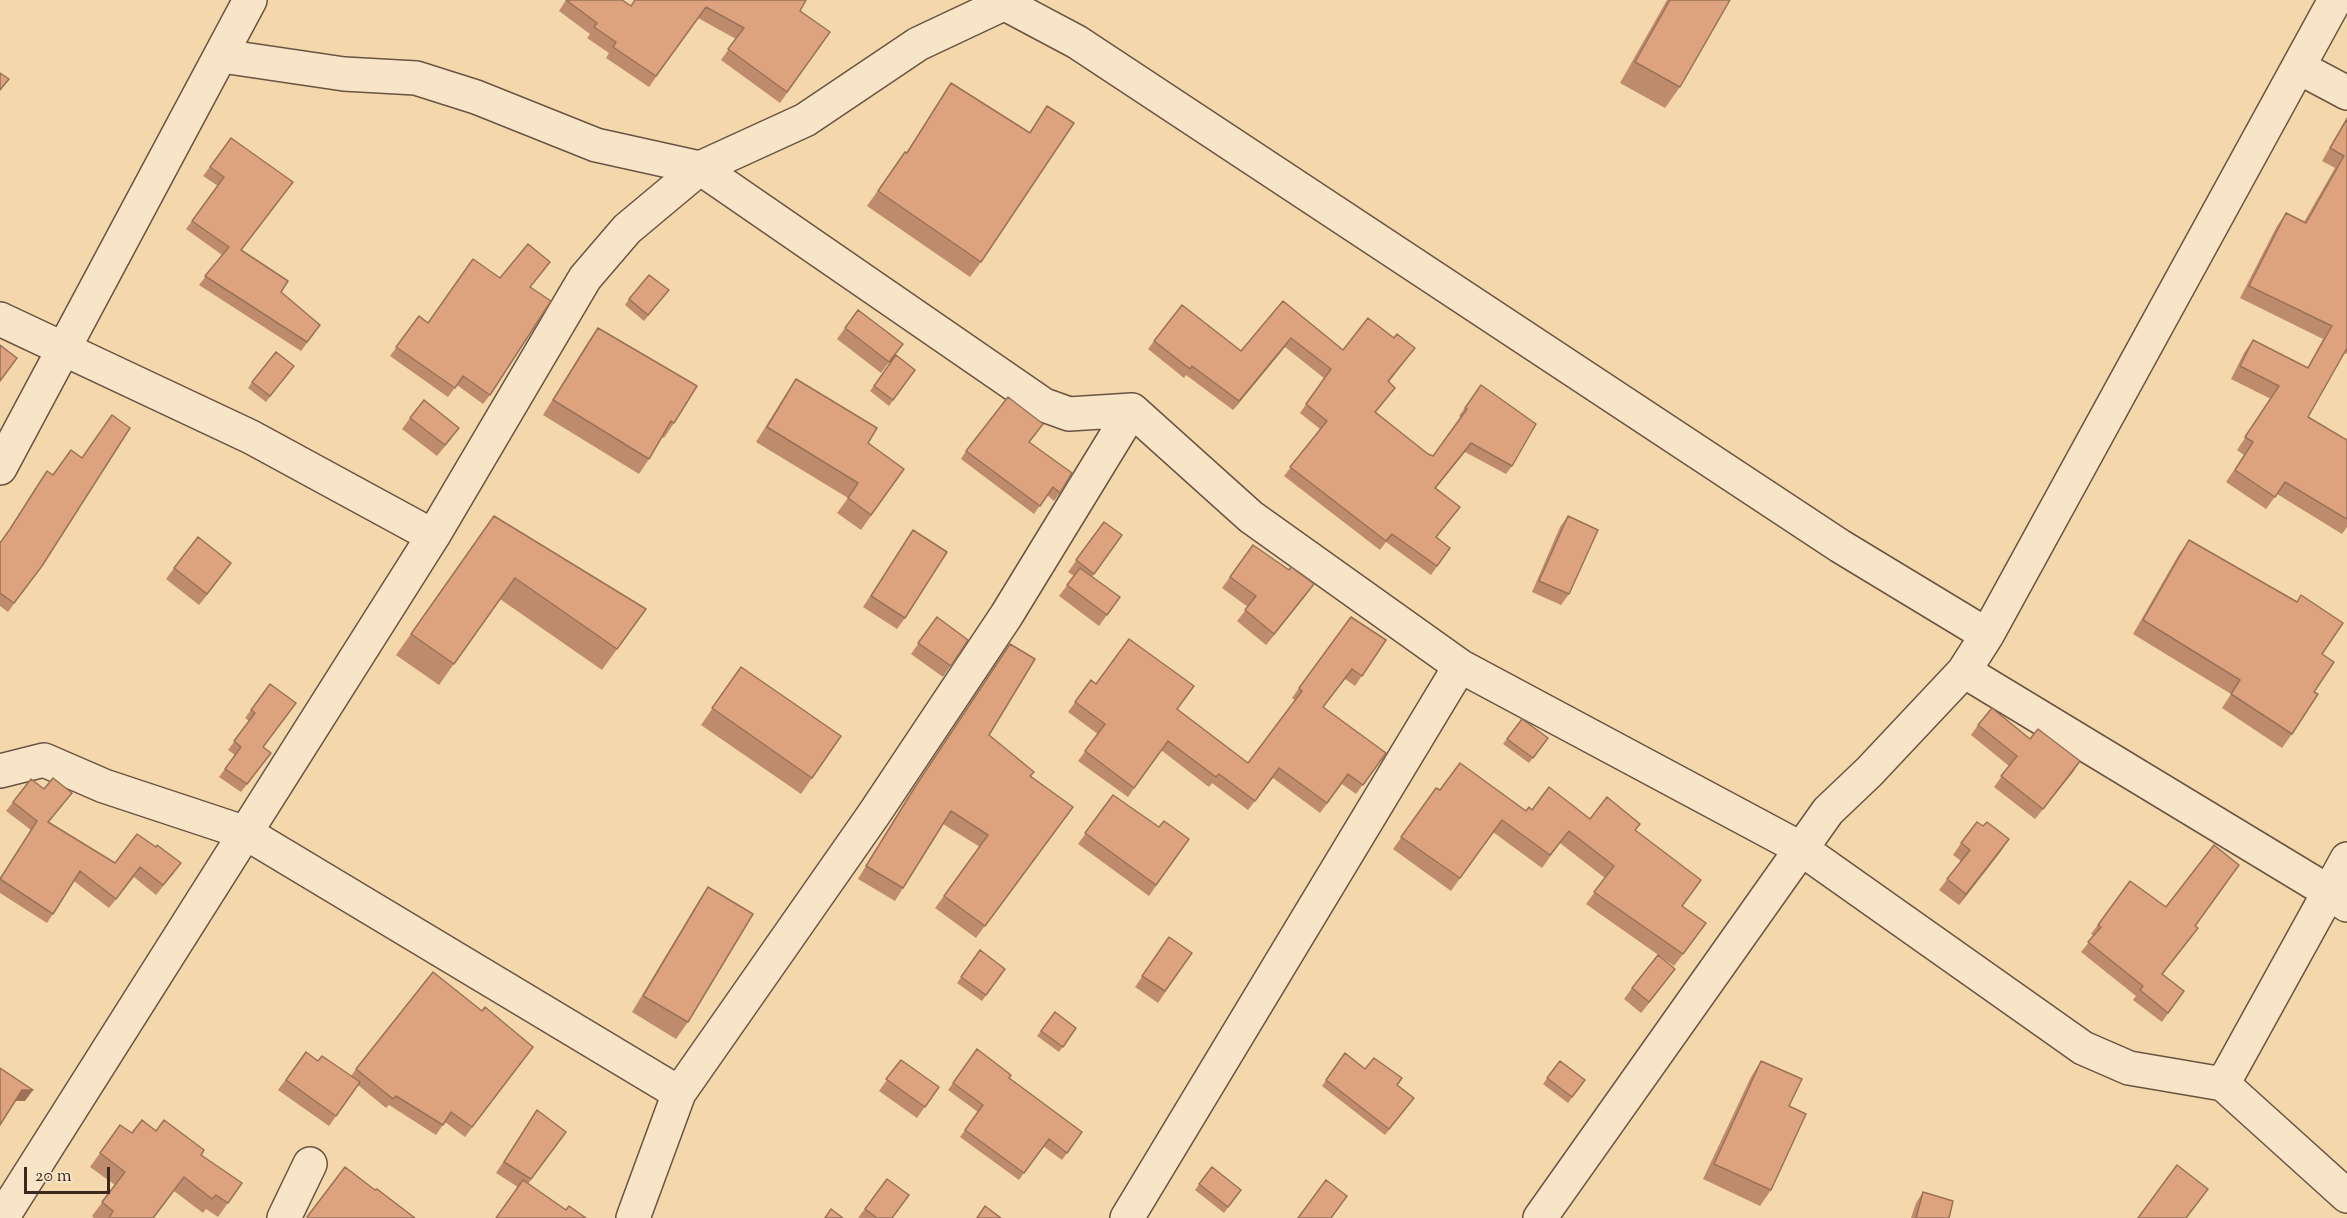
<!DOCTYPE html>
<html>
<head>
<meta charset="utf-8">
<style>
	body { margin:0 }
	#map { position:relative; width:2347px; height:1218px; overflow:hidden; background:#f4d7ab; font-family:"Sorts Mill Goudy",serif }
	canvas { display:block }
	.scale { position:absolute; left:24px; top:1167px; width:86px; height:27px; box-sizing:border-box; border:3px solid #3b2920; border-top:0; padding-left:8px; font-size:18px; line-height:21px; white-space:nowrap; color:#3b2920; -webkit-text-stroke:4px #f8e5c8; paint-order:stroke }
</style>
</head>
<body>
<div id="map">
<canvas width="2347" height="1218"></canvas>
<div class="scale">20 m</div>
</div>
<script>
const context = document.querySelector('canvas').getContext('2d');
context.lineJoin = 'round';
function toPath(rows) {
  const path = new Path2D();
  for (const r of rows) {
    path.moveTo(r[0], r[1]);
    for (let i = 2; i < r.length; i += 2) path.lineTo(r[i], r[i + 1]);
  }
  return path;
}
function stroke(path, color, width, dash) {
  context.strokeStyle = color;
  context.lineWidth = width;
  context.lineCap = dash ? 'butt' : 'round';
  context.setLineDash(dash || []);
  context.stroke(path);
}
function paint(path, color) {
  context.fillStyle = color;
  context.fill(path, 'evenodd');
}
const minor = toPath([
	[998,0,1077,42,1840,546,1987,635],
	[222,56,344,74,416,78,476,97,596,145,700,168,1044,405,1069,414,1132,410,1251,517,1460,666,1800,848,2083,1048,2129,1068,2223,1084,2347,1196],
	[2300,68,2347,93],
	[0,319,251,437,433,536],
	[1964,671,2329,892,2223,1084],
	[0,771,44,760,104,786,246,833,679,1093],
	[2347,859,2329,892,2347,905],
	[2,1218,433,536,585,278,627,229,700,168,805,120,918,44,1003,4],
	[284,1218,310,1164],
	[633,1218,679,1093,874,814,1006,616,1132,410],
	[1127,1218,1460,666],
	[1540,1218,1828,811,1869,772,1964,671,1987,635,2335,0]
]);
const tertiary = toPath([
	[0,468,250,0]
]);
stroke(minor, '#695443', 36);
stroke(tertiary, '#695443', 36);
stroke(minor, '#f8e5c8', 33);
stroke(tertiary, '#f8e5c8', 33);
paint(toPath([
	[566,0,631,6,635,0,800,11,830,32,780,103,721,60,736,39,698,18,649,87,606,58,609,53,587,38,590,34,559,11],
	[1667,0,1730,0,1680,87,1665,108,1620,83],
	[951,83,1029,133,1047,106,981,262,970,277,867,206,905,152,906,153],
	[2347,117,2347,354,2344,353,2308,417,2347,440,2347,527,2342,534,2277,494,2266,509,2226,482,2244,455,2237,450,2271,399,2231,379,2244,353,2253,340,2307,368,2323,339,2240,298,2277,226,2286,213,2304,222,2335,168,2322,161],
	[231,138,286,191,241,250,281,292,314,334,301,351,199,285,222,255,186,229,218,186,203,176],
	[550,262,530,287,490,395,483,404,457,385,448,397,390,356,419,316,428,323,500,278],
	[669,290,644,321,625,305,629,299],
	[1283,301,1343,350,1409,356,1389,382,1389,396,1376,412,1428,454,1433,456,1461,418,1459,416,1481,385,1512,466,1506,474,1465,452,1436,488,1460,507,1436,538,1450,548,1431,575,1386,542,1380,550,1284,476,1320,429,1300,413,1324,378,1285,347,1233,410,1186,375,1184,378,1148,349,1154,341,1241,351],
	[858,310,903,344,881,373,837,339],
	[598,328,674,423,664,438,662,437,649,459,639,474,543,415,588,342],
	[896,355,915,370,889,406,870,391],
	[294,366,266,402,248,388,252,382],
	[796,379,868,443,904,469,861,530,837,513,848,498,756,442,786,394],
	[410,418,451,439,437,456,402,429],
	[1029,443,1060,493,1054,501,1047,495,1034,514,961,459,966,451],
	[47,471,42,566,8,612,0,606,0,543,7,534],
	[494,516,646,609,602,670,500,599,439,685,396,655],
	[1568,516,1569,594,1561,605,1532,592,1560,527],
	[1104,522,1122,535,1092,577,1120,597,1099,626,1059,596,1074,576,1068,572],
	[913,530,905,618,897,629,863,607],
	[2189,540,2322,654,2314,692,2292,734,2282,748,2222,708,2231,694,2133,634,2179,554],
	[1253,545,1306,595,1266,645,1237,621,1248,607,1222,588],
	[174,568,223,574,199,605,166,579],
	[937,617,968,640,943,677,911,654],
	[1386,640,1355,686,1345,679,1323,707,1386,753,1356,794,1342,784,1320,813,1273,778,1248,810,1212,783,1209,787,1161,750,1128,797,1078,761,1098,734,1068,712,1091,680,1096,684,1177,709,1248,763,1295,700,1292,698,1299,688],
	[1002,656,989,735,1031,776,1073,807,976,938,935,908,980,847,943,824,895,901,858,879,906,800],
	[741,667,841,736,801,794,701,725],
	[270,684,263,747,271,753,241,792,219,777,235,755,228,750,249,721,245,718],
	[1522,719,1548,738,1529,763,1503,744],
	[1978,725,2030,739,2073,772,2035,819,1994,787,2009,766,1971,735],
	[1436,788,1440,790,1526,811,1532,810,1590,819,1635,831,1682,906,1697,936,1674,966,1586,904,1605,878,1560,843,1542,868,1493,832,1451,891,1393,849],
	[44,789,72,793,49,822,115,863,174,873,156,895,134,877,109,908,74,881,47,923,0,893,0,878,31,830,6,811,13,802],
	[1113,795,1159,827,1189,839,1149,896,1078,844],
	[1983,826,2001,851,1959,905,1939,890,1961,861,1953,855,1961,843],
	[2130,881,2166,907,2195,926,2191,938,2162,975,2184,991,2162,1022,2133,1000,2136,996,2081,952,2094,936,2091,934],
	[708,887,688,1022,676,1039,632,1012,697,904],
	[1169,937,1192,953,1158,1003,1135,987],
	[980,950,1005,969,982,1001,957,983],
	[1675,969,1641,1013,1624,999,1632,988],
	[482,1011,533,1047,465,1137,445,1122,436,1135,389,1105,386,1108,358,1085,329,1126,278,1090,306,1052,318,1061,351,1076,356,1069],
	[1055,1012,1076,1028,1059,1052,1037,1036],
	[977,1049,1009,1078,1082,1132,1062,1160,1043,1146,1019,1180,960,1137,978,1112,948,1090],
	[1345,1053,1365,1069,1397,1085,1414,1098,1385,1135,1322,1086],
	[901,1060,939,1087,917,1118,879,1091],
	[1560,1061,1585,1080,1568,1103,1543,1084],
	[1761,1061,1789,1106,1771,1190,1760,1206,1703,1179,1751,1077],
	[537,1110,558,1143,528,1184,566,1210,496,1218,518,1187,496,1173],
	[120,1125,132,1133,156,1131,201,1155,242,1183,218,1217,206,1209,203,1213,174,1191,154,1218,94,1218,92,1216,115,1185,90,1167],
	[1212,1167,1241,1190,1224,1213,1195,1190],
	[887,1179,892,1218,858,1218],
	[1923,1192,1949,1218,1911,1218,1916,1203]
]), '#be8c6c');
paint(toPath([
	[1291,338,1285,347,1233,410,1239,401],
	[1471,443,1465,452,1429,496,1435,488],
	[231,563,223,574,199,605,207,594],
	[1314,584,1306,595,1266,645,1274,634],
	[2080,761,2073,772,2035,819,2043,809],
	[2009,839,2001,851,1959,905,1966,894],
	[1675,969,1667,980,1641,1013,1649,1002],
	[22,1090,33,1090,25,1101,14,1101]
]), '#9b7258');
const building = toPath([
	[566,0,622,0,631,6,635,0,806,0,800,11,830,32,787,92,728,49,744,28,706,7,656,76,613,47,616,42,594,27,597,23,566,0],
	[1670,0,1730,0,1680,87,1635,62,1670,0],
	[0,73,9,79,0,90,0,73],
	[951,83,1030,133,1047,106,1074,123,981,262,878,191,905,152,907,153,951,83],
	[2347,119,2347,348,2308,417,2347,440,2347,519,2285,482,2275,497,2235,470,2253,442,2245,437,2279,386,2240,366,2253,340,2308,368,2332,326,2249,286,2286,213,2306,223,2344,156,2330,148,2347,119],
	[231,138,293,182,241,250,288,281,281,292,320,325,307,342,205,276,229,247,192,221,224,177,210,167,231,138],
	[528,244,550,262,530,287,551,301,490,395,463,376,455,388,396,347,419,316,428,323,473,259,500,278,528,244],
	[649,275,669,290,648,315,629,299,649,275],
	[1283,301,1343,350,1368,318,1394,338,1397,334,1415,348,1388,381,1395,388,1375,412,1428,454,1433,456,1467,409,1465,408,1481,385,1536,424,1512,466,1471,443,1435,488,1460,507,1436,537,1450,548,1437,566,1392,534,1386,541,1290,467,1327,421,1306,404,1331,369,1291,338,1239,401,1192,366,1190,369,1154,341,1182,305,1241,351,1283,301],
	[858,310,903,344,889,362,845,328,858,310],
	[598,328,697,386,674,423,671,421,649,459,553,400,598,328],
	[0,345,17,358,0,381,0,345],
	[276,352,294,366,270,396,252,382,276,352],
	[896,355,915,370,893,400,874,386,896,355],
	[796,379,877,428,868,443,904,469,871,515,848,498,858,483,767,427,796,379],
	[1008,397,1043,424,1029,442,1072,473,1060,493,1053,487,1040,506,966,451,1008,397],
	[424,400,459,428,445,445,410,418,424,400],
	[112,415,130,428,42,566,14,603,0,593,0,543,10,529,47,471,53,475,71,450,82,458,112,415],
	[494,516,646,609,617,649,515,578,454,664,411,634,494,516],
	[1568,516,1598,530,1569,594,1539,581,1568,516],
	[1104,522,1122,535,1094,574,1076,560,1104,522],
	[913,530,947,552,905,618,871,596,913,530],
	[198,537,231,563,207,594,174,568,198,537],
	[2189,540,2297,602,2301,595,2343,623,2322,654,2334,662,2314,692,2318,694,2292,734,2231,694,2240,680,2143,620,2189,540],
	[1253,545,1289,570,1291,567,1314,584,1274,634,1245,610,1256,596,1230,577,1253,545],
	[1080,568,1120,597,1107,615,1067,585,1080,568],
	[937,617,968,640,951,666,918,643,937,617],
	[1351,617,1386,640,1362,676,1352,669,1323,707,1386,753,1363,785,1348,774,1327,803,1279,768,1255,801,1219,774,1216,777,1168,741,1134,788,1085,751,1105,724,1075,702,1091,680,1096,684,1129,639,1194,686,1177,709,1248,763,1302,691,1299,688,1351,617],
	[1010,644,1035,659,989,735,1034,772,1030,776,1073,807,985,926,944,896,988,835,951,811,903,888,866,866,915,787,1010,644],
	[741,667,841,736,812,778,712,708,741,667],
	[270,684,296,703,263,747,271,753,247,784,225,769,241,747,234,741,255,713,251,710,270,684],
	[1992,708,2030,739,2038,729,2080,761,2043,809,2001,776,2017,756,1978,725,1992,708],
	[1522,719,1548,738,1533,758,1507,739,1522,719],
	[1460,763,1526,811,1529,807,1532,810,1549,787,1590,819,1607,797,1640,824,1635,830,1701,880,1682,906,1706,923,1683,954,1594,892,1614,866,1569,831,1550,855,1502,820,1460,878,1401,837,1436,788,1440,790,1460,763],
	[53,778,72,793,48,822,115,863,137,834,156,847,157,845,181,863,163,885,140,867,116,899,80,871,53,914,0,879,37,821,13,802,31,779,44,789,53,778],
	[1113,795,1159,827,1164,821,1189,839,1156,885,1085,833,1113,795],
	[1977,822,1983,826,1987,822,2009,839,1966,894,1947,879,1970,850,1961,843,1977,822],
	[2214,845,2239,865,2195,926,2198,928,2162,974,2184,991,2168,1013,2140,990,2143,986,2088,942,2101,927,2098,925,2130,881,2166,907,2214,845],
	[708,887,753,914,688,1022,643,996,708,887],
	[1169,937,1192,953,1165,991,1142,976,1169,937],
	[980,950,1005,969,986,995,961,977,980,950],
	[1658,955,1675,969,1649,1002,1632,988,1658,955],
	[433,972,482,1011,485,1007,533,1047,472,1127,451,1112,443,1125,396,1096,393,1099,356,1069,433,972],
	[1055,1012,1076,1028,1063,1047,1041,1031,1055,1012],
	[977,1049,1011,1075,1009,1078,1082,1132,1067,1153,1049,1139,1024,1173,965,1130,983,1105,953,1083,977,1049],
	[306,1052,318,1061,322,1056,360,1082,336,1116,286,1080,306,1052],
	[1345,1053,1365,1069,1374,1058,1402,1078,1397,1085,1414,1098,1389,1129,1326,1080,1345,1053],
	[901,1060,939,1087,925,1107,886,1079,901,1060],
	[1560,1061,1585,1080,1572,1097,1547,1078,1560,1061],
	[1761,1061,1802,1079,1789,1106,1806,1114,1771,1190,1714,1164,1761,1061],
	[0,1068,33,1090,22,1090,0,1125,0,1068],
	[537,1110,566,1132,531,1179,504,1162,537,1110],
	[142,1120,156,1131,164,1120,204,1150,201,1155,242,1183,228,1203,216,1195,212,1199,184,1177,153,1218,109,1218,113,1211,102,1202,125,1172,100,1153,120,1125,132,1133,142,1120],
	[2177,1165,2208,1189,2186,1218,2138,1218,2177,1165],
	[345,1167,375,1190,377,1189,415,1218,309,1218,307,1217,345,1167],
	[1212,1167,1241,1190,1228,1207,1199,1184,1212,1167],
	[887,1179,909,1195,892,1218,877,1218,865,1209,887,1179],
	[523,1180,566,1210,569,1206,586,1218,496,1218,523,1180],
	[1326,1180,1347,1196,1331,1218,1298,1218,1326,1180],
	[1923,1192,1953,1201,1949,1218,1916,1218,1923,1192],
	[985,1206,1001,1218,977,1218,985,1206],
	[831,1209,843,1218,825,1218,831,1209]
]);
paint(building, '#dda37e');
stroke(building, '#9b7258', 1.5);
</script>
</body>
</html>
